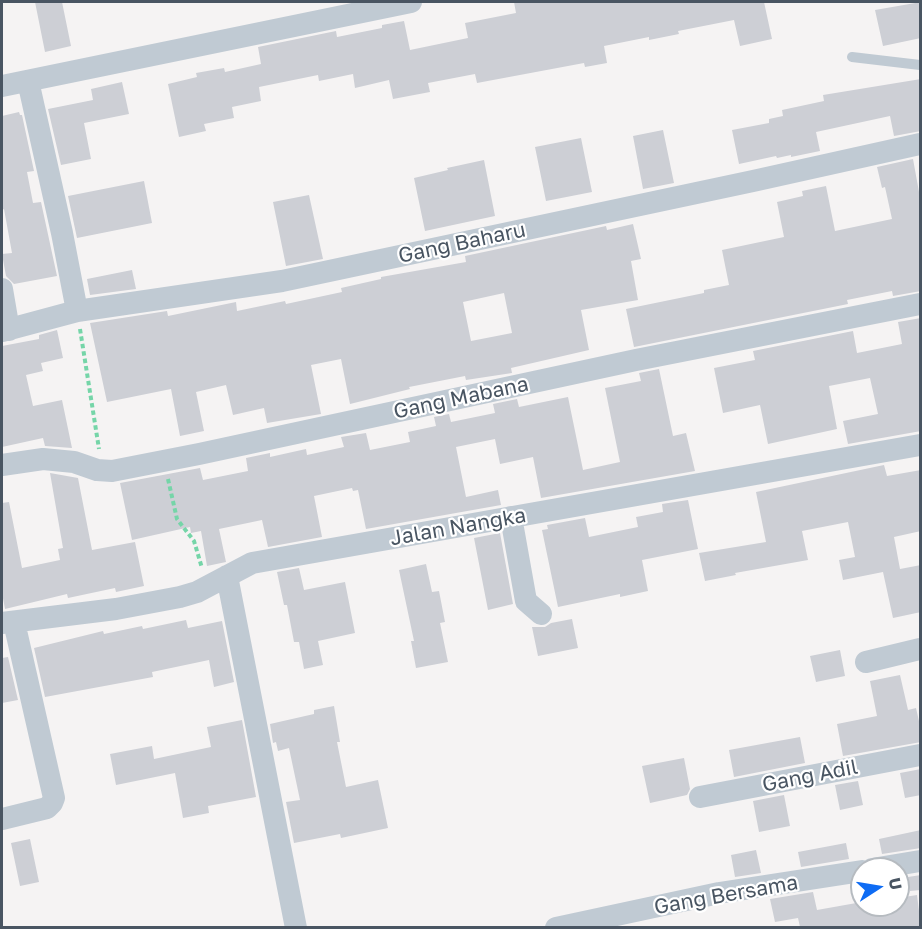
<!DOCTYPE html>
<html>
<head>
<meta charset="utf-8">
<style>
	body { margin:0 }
	#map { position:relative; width:922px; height:929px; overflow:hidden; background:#f5f3f3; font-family:"Golos Text",sans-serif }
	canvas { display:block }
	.frame { position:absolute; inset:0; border:3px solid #495562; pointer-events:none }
	.north { position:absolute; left:850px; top:857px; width:60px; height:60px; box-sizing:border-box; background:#fff; border:2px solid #b6bbc0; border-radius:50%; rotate:78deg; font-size:16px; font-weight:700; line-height:24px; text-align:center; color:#495562 }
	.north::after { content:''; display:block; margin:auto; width:21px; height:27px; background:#0e6cf4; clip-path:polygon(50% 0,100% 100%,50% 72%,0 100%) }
</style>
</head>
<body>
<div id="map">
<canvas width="922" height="929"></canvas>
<div class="frame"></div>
<div class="north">U</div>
</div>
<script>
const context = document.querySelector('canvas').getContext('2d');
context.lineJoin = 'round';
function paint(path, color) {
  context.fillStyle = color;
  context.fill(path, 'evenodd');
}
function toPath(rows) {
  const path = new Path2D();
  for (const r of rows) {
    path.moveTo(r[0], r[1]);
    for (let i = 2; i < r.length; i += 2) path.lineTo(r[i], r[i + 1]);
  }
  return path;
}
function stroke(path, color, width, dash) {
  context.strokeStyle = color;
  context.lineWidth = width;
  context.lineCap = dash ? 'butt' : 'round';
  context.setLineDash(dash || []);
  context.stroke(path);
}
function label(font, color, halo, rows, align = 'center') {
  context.font = font + ' "Golos Text",sans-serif';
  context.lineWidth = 4.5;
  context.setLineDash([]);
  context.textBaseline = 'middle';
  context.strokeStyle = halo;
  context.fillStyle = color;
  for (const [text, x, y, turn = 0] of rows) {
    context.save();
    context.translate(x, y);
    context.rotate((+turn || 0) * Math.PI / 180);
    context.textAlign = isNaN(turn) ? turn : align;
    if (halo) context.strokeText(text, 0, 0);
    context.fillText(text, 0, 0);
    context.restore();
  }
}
paint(toPath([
	[35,2,62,2,71,46,45,52],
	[514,2,764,2,772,39,740,46,734,20,678,31,679,34,649,40,649,37,604,46,607,63,585,67,584,63,477,83,475,74,428,83,430,92,393,99,389,80,355,88,353,74,319,81,318,75,259,87,261,101,232,107,234,118,204,124,206,131,179,137,168,84,197,77,196,73,224,68,225,72,261,64,258,47,336,31,337,37,382,28,382,25,404,21,410,50,468,38,465,23,516,13],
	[921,2,921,38,883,46,875,10],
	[921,79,921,131,894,136,890,116,816,132,820,151,791,157,791,155,777,158,776,156,739,164,732,130,769,123,769,119,783,116,782,110,824,101,823,95],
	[122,82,129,114,84,123,91,159,61,165,48,109,93,100,91,89],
	[19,112,20,115,22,115,34,171,27,172,33,203,41,202,57,276,14,284,6,276,2,254,12,253,4,209,2,210,2,116],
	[663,130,674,183,643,189,633,136],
	[581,138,592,192,546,201,535,147],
	[913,159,921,203,921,291,893,296,892,291,847,300,848,304,634,347,626,309,704,293,704,290,729,285,722,250,784,237,777,202,803,196,802,191,826,186,835,231,892,219,885,187,882,188,877,167],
	[484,160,495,216,425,231,414,178,448,170,447,168],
	[144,181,152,223,77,238,68,196],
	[309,195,323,259,286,266,273,202],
	[633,224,641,259,631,261,638,300,581,310,589,350,511,368,512,373,466,380,465,376,409,387,410,389,350,404,341,359,311,365,321,414,267,423,264,408,233,415,226,385,196,392,204,431,180,436,171,389,107,402,90,323,167,311,168,316,236,302,237,311,285,301,286,304,342,292,341,288,381,279,381,277,466,262,465,256,606,226,607,230],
	[504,293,512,333,471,341,463,302],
	[132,270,136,289,90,295,87,279],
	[921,318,921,431,848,444,843,421,878,414,870,378,829,386,837,429,768,444,760,405,723,413,714,368,755,360,753,351,853,331,857,353,902,344,898,322],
	[57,330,63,358,41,363,43,371,26,375,33,406,62,400,72,448,45,446,43,438,2,447,2,346,39,339,39,335],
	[659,369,673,436,686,433,695,471,541,498,533,457,500,464,495,439,456,447,466,497,498,490,501,505,366,529,358,490,353,491,352,488,314,496,322,537,268,547,262,520,219,529,226,562,207,566,201,531,191,533,190,527,132,540,120,483,200,468,203,480,248,471,246,458,270,453,270,457,306,449,307,455,344,447,341,437,366,433,370,450,410,442,408,432,436,426,434,417,449,414,451,422,495,413,493,404,517,399,519,407,568,397,583,470,620,462,605,388,641,381,639,373],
	[884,465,887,476,921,470,921,531,894,537,900,569,921,565,921,612,893,618,883,572,843,580,839,560,855,557,848,522,802,531,808,560,735,573,736,575,705,581,699,553,766,542,756,492],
	[50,473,78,478,92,550,135,542,144,586,116,592,115,588,68,598,67,594,5,609,2,593,2,503,9,502,22,568,60,560,58,549,63,548],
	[688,500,698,549,642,560,648,591,620,597,620,594,558,607,542,530,548,529,547,525,585,518,589,537,638,527,636,517,663,512,662,504],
	[500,533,513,604,488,610,474,538],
	[426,564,432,592,439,591,445,622,440,623,448,662,416,668,411,641,414,641,399,570],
	[299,568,304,590,345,582,355,633,318,641,323,665,304,669,299,642,294,642,287,605,284,605,277,572],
	[572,619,578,648,538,656,532,627,545,627,551,623],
	[186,620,188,628,222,621,234,682,214,687,209,660,152,672,153,677,45,697,34,648,103,631,104,634,142,626,143,629],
	[840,650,845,676,816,682,810,656],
	[8,657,18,700,2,703,2,658],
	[900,675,908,710,916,708,921,730,921,742,843,756,837,724,877,716,870,681],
	[334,706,340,742,337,742,346,787,378,780,388,828,341,838,340,834,294,843,286,802,300,800,289,748,278,751,276,742,273,743,270,724,314,714,314,710],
	[242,720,256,797,208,806,209,813,183,818,175,773,116,785,110,754,152,746,154,759,211,747,207,727],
	[800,737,805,763,734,777,729,750],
	[684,758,690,789,687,795,650,803,642,766],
	[921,769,921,795,905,798,900,773],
	[858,781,863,805,840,810,835,785],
	[784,795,790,826,759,832,753,801],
	[921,830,921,848,882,854,879,839],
	[30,839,39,882,20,886,11,843],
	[846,843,849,859,801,867,798,852],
	[756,850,761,873,735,877,731,855],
	[921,875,921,890,910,891,908,877],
	[813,892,817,910,862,902,862,905,898,905,898,898,917,895,921,927,800,927,798,918,775,922,770,899]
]), '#cdcfd5');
stroke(toPath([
	[80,329,99,449],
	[168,479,177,519,194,541,202,568]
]), '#75d5a8', 4, [4.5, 3]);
stroke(toPath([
	[852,57,920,65]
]), '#c0cad3', 10);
stroke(toPath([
	[28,81,62,233,77,311],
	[2,86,411,2],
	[2,289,9,330],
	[2,331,77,311,282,281,753,181,920,144],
	[2,465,43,459,74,462,97,470,112,471,199,454,636,360,920,304],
	[511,517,526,601,541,614],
	[227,576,296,928],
	[2,623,116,609,180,597,197,592,252,563,920,445],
	[866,662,920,649],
	[700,797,920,755],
	[2,819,47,808,52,803,54,798,14,622],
	[872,869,920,861],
	[556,928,719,893,862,871]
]), '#c0cad3', 22);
label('21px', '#495562', '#fff', [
	["Gang Baharu",462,243,-12],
	["Gang Mabana",461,398,-12],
	["Jalan Nangka",458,527,-10],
	["Gang Adil",810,776,-11],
	["Gang Bersama",726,895,-10]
]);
</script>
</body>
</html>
